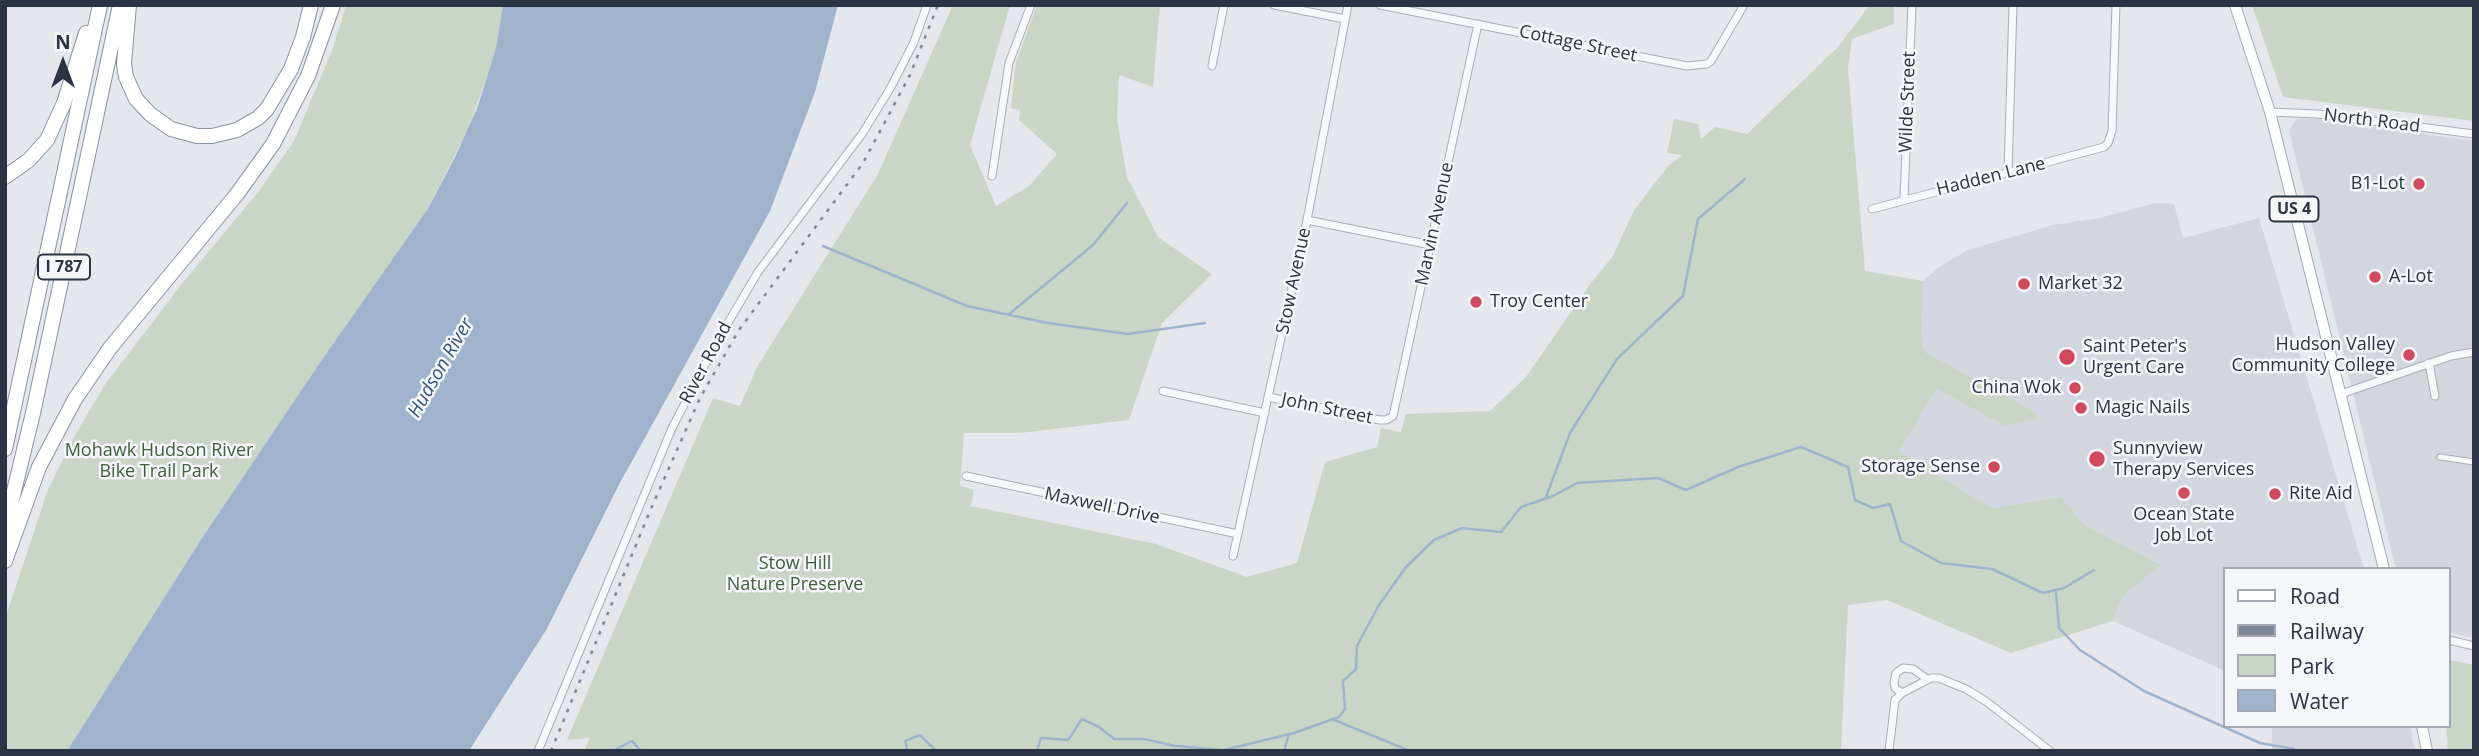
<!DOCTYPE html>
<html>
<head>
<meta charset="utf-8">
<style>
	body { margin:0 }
	#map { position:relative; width:2479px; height:756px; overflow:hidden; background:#e4e7ec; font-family:"Open Sans",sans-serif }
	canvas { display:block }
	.frame { position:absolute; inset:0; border:7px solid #2b3445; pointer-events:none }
	.legend { position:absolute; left:2223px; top:567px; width:228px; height:161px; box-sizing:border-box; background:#f4f6f9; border:2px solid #a4a8b1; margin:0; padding:9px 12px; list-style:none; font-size:21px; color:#2b3445 }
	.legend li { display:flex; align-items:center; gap:14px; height:35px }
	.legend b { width:35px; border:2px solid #a4a8b1 }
	.north { position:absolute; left:28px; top:28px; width:70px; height:70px; -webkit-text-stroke:5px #f4f6f9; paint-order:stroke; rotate:0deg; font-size:19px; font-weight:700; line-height:28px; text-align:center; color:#2b3445 }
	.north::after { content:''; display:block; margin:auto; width:24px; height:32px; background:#2b3445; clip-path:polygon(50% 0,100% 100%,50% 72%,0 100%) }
</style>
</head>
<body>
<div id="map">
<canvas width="2479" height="756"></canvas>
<div class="frame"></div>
<ul class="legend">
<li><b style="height:9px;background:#fff"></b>Road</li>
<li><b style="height:9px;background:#7d8696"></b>Railway</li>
<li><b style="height:19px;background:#c9d6c5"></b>Park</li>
<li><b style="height:19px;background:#9fb4cc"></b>Water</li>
</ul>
<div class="north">N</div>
</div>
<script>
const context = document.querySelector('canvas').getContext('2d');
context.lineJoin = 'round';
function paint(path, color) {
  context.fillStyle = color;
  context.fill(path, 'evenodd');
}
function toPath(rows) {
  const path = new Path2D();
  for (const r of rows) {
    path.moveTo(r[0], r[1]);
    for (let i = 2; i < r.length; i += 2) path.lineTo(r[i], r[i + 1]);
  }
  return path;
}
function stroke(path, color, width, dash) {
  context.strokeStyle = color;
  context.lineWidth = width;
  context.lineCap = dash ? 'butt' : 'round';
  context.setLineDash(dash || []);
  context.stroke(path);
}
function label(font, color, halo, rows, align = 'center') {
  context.font = font + ' "Open Sans",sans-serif';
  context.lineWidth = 5;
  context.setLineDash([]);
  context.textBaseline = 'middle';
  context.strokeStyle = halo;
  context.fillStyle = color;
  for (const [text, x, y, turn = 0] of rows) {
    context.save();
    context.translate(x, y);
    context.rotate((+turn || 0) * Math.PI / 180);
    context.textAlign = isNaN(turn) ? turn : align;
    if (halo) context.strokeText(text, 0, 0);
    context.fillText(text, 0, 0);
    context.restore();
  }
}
paint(toPath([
	[2297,119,2319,119,2474,141,2474,638,2449,632,2449,569,2396,569,2289,130],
	[2156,203,2174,204,2183,238,2259,218,2364,569,2225,569,2225,671,2113,621,2120,602,2128,592,2161,565,2085,525,2061,497,1992,508,1899,451,1937,389,2004,426,1954,370,1926,353,1922,345,1923,281,1939,267,1968,250,2053,225,2100,218],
	[2272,726,2410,726,2415,751,2272,751]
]), '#d2d6de');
paint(toPath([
	[346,5,503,5,496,48,489,72,467,131,429,207,321,361,202,538,67,751,5,751,5,619,47,492,75,435,106,383,181,285,259,191,294,141,333,48],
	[953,5,1010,5,970,145,996,206,1029,186,1057,154,1019,120,1020,110,1011,108,1016,62,1037,5,1160,5,1153,87,1119,75,1117,120,1127,177,1158,237,1212,274,1162,323,1129,420,1020,433,964,433,960,486,974,490,971,506,1156,544,1247,577,1297,563,1325,462,1377,447,1381,428,1401,432,1406,414,1490,411,1526,377,1591,283,1613,256,1634,210,1668,166,1682,155,1667,153,1674,119,1698,124,1701,139,1715,127,1747,134,1838,47,1870,5,1894,5,1894,24,1852,39,1848,68,1865,271,1923,281,1922,345,1926,353,2035,412,2037,418,2004,426,1937,389,1899,451,1992,508,2061,497,2085,525,2161,565,2128,592,2120,602,2113,621,2011,653,1887,600,1848,605,1841,751,584,751,590,738,567,740,713,398,740,406,757,367,878,174],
	[2252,5,2474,5,2474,121,2283,97],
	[2449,660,2474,665,2474,751,2448,751,2446,726,2449,726]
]), '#c9d6c5');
paint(toPath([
	[503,5,838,5,815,92,770,211,620,483,547,629,469,751,67,751,202,538,321,361,429,207,456,155,478,106,496,48]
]), '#9fb4cc');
paint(toPath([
	[717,311,720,313,624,485,550,630,473,751,469,751,547,629,620,483]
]), '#e4e7ec');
stroke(toPath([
	[823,246,967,306,1048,323,1128,334,1205,323],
	[1008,315,1093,245,1127,203],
	[1546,497,1570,433,1617,359,1683,296,1698,219,1745,179],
	[2056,592,2059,628,2080,650,2144,691,2260,743,2294,749],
	[1332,719,1410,751],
	[613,751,632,741,641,751],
	[908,751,905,741,920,735,936,751],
	[1037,751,1041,738,1068,740,1082,719,1099,727,1114,739,1144,739,1175,746,1224,750,1294,733,1339,717,1345,709,1343,681,1356,669,1357,646,1379,605,1406,567,1434,540,1462,528,1501,532,1521,507,1553,496,1577,483,1658,478,1686,490,1738,467,1801,447,1848,467,1855,500,1873,508,1890,504,1901,541,1941,563,1992,569,2043,593,2064,588,2094,570],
	[1284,751,1289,734]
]), '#9fb4cc', 2.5);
const pedestrian = toPath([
	[2440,457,2474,462]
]);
const minor = toPath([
	[1274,5,1345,19],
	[1380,5,1687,66,1707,64,1711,61,1744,5],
	[1212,66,1224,5],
	[2270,112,2318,114,2474,134],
	[2008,172,2013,5],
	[992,176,1009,63,1031,5],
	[1904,199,1912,5],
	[1872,209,2104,147,2108,143,2112,131,2116,5],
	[1307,220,1431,245],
	[2429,363,2435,396],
	[1163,391,1265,413],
	[2341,394,2451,356,2474,352],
	[1268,397,1380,420,1386,420,1393,416,1478,24],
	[966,476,1238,534],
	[1233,556,1307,220,1348,5],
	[2449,640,2474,646],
	[1902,693,1895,688,1894,682,1896,673,1903,668,1913,669,1927,679],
	[538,751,672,428,719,338,758,272,862,134,891,87,914,42,927,5],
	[1889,751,1895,700,1902,693,1931,678,1939,678,1966,689,1987,702,2050,751]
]);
const primary = toPath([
	[2235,5,2270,112,2384,569],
	[2422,726,2427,751]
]);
const motorway = toPath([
	[129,5,124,64,126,77,136,99,150,114,171,129,197,136,212,136,237,130,258,118,267,109,291,69,303,37,311,5],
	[5,177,29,160,47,140,64,103,86,33],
	[5,449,100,5],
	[5,528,33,413,120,5],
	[5,561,39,467,75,399,110,348,237,194,273,144,308,76,333,5]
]);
stroke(pedestrian, '#a9aeb7', 7);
stroke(minor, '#a9aeb7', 9);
stroke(primary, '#a3abb8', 12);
stroke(motorway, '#8b94a3', 16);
stroke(pedestrian, '#f7f8fa', 5);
stroke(minor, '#f7f8fa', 7);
stroke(primary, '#fff', 10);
stroke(motorway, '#fff', 14);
stroke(toPath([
	[551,751,650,511,700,398,739,330,863,163,910,75,938,5]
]), '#7d8696', 2.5, [3.5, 7]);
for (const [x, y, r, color] of [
	[2419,184,7,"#d1495b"],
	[2375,277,7,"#d1495b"],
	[2024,284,7,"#d1495b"],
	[1476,302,7,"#d1495b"],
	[2409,355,7,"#d1495b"],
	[2067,357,9,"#d1495b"],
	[2075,388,7,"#d1495b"],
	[2081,408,7,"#d1495b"],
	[2097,459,9,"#d1495b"],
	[1994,467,7,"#d1495b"],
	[2184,493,7,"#d1495b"],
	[2275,494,7,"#d1495b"]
]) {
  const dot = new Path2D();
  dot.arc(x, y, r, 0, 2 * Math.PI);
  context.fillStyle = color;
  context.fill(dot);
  stroke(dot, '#f4f6f9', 2.5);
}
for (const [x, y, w] of [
	[2294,209,49],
	[64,267,52]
]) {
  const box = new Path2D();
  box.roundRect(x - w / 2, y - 12.5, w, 25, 5);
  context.fillStyle = '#f4f6f9';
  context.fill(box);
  stroke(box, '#2b3445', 2);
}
label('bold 16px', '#2b3445', null, [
	["US 4",2294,209],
	["I 787",64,267]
]);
label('18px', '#2b3445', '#f4f6f9', [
	["Cottage Street",1578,44,12],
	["Wilde Street",1908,102,-88],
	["North Road",2372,121,7],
	["Hadden Lane",1991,177,-14],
	["Marvin Avenue",1435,224,-78],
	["Stow Avenue",1294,281,-78],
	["River Road",706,363,-62],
	["John Street",1327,409,12],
	["Maxwell Drive",1102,506,12]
]);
label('18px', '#2b3445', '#f4f6f9', [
	["B1-Lot",2405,184,"right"],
	["A-Lot",2389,277],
	["Market 32",2038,284],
	["Troy Center",1490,302],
	["Hudson Valley",2395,345,"right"],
	["Community College",2395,366,"right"],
	["Saint Peter's",2083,347],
	["Urgent Care",2083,368],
	["China Wok",2061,388,"right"],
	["Magic Nails",2095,408],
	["Sunnyview",2113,449],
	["Therapy Services",2113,470],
	["Storage Sense",1980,467,"right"],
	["Rite Aid",2289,494],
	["Ocean State",2184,515,"center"],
	["Job Lot",2184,536,"center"]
], 'left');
label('18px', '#3f6138', '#f4f6f9', [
	["Mohawk Hudson River",159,451],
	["Bike Trail Park",159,472],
	["Stow Hill",795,564],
	["Nature Preserve",795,585]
]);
label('italic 19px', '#34527a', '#f4f6f9', [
	["Hudson River",441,368,-60]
]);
</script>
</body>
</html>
